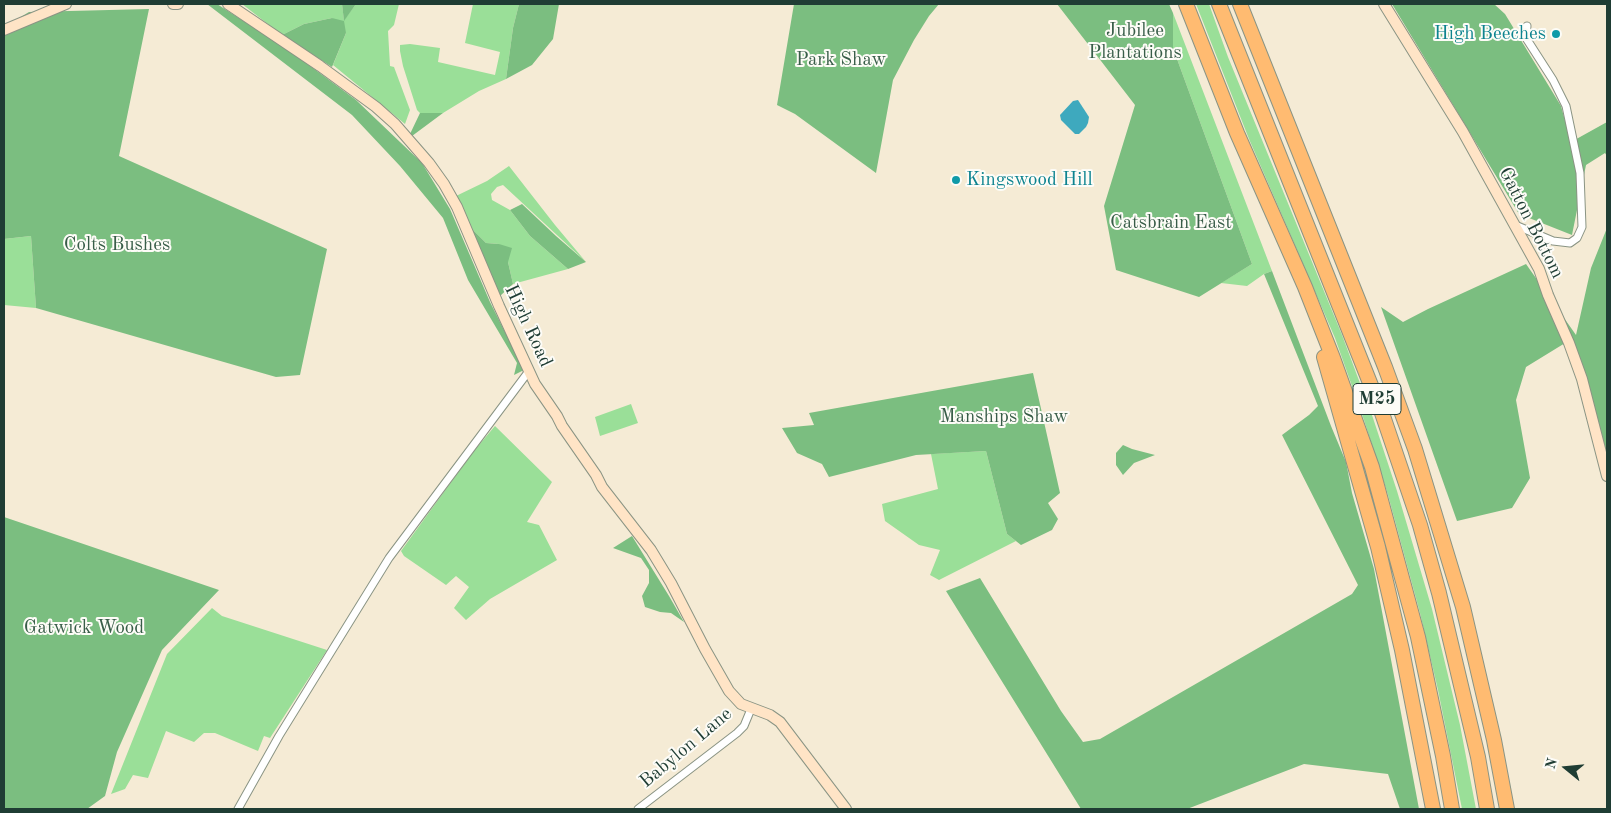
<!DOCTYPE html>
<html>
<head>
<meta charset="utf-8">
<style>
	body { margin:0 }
	#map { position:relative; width:1611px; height:813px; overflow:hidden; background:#f5ebd5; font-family:"Old Standard TT",serif }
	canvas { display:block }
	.frame { position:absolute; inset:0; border:5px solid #1f3d34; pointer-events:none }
	.north { position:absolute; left:1541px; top:743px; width:50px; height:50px; -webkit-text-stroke:4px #fdfcf7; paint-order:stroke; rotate:287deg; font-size:14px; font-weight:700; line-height:20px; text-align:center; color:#1f3d34 }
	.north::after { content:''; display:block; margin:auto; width:18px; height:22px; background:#1f3d34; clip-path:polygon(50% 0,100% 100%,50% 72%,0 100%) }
</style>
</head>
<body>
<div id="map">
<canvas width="1611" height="813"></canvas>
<div class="frame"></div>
<div class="north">N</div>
</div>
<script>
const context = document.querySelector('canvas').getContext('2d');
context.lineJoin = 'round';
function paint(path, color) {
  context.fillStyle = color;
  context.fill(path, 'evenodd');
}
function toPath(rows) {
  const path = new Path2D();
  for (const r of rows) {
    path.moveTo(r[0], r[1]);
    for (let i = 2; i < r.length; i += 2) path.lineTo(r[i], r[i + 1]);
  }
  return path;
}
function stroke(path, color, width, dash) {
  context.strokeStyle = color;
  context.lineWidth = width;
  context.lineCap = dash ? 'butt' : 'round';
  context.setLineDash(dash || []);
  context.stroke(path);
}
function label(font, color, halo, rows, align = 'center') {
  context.font = font + ' "Old Standard TT",serif';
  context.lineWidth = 4;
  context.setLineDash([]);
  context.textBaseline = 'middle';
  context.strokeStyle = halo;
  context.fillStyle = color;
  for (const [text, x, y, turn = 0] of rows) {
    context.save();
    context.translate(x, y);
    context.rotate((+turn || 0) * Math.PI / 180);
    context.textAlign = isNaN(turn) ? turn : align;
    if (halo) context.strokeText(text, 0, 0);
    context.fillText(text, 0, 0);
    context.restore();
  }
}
paint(toPath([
	[242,4,342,4,344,20,356,4,399,4,394,25,388,31,390,66,394,67,410,110,405,124,333,65,346,33,332,18,304,24,282,35],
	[473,4,519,4,513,28,506,79,479,91,443,113,420,113,417,110,403,66,400,51,400,45,410,44,440,48,438,62,495,75,500,52,465,43],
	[1196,4,1209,4,1228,57,1342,335,1373,418,1397,491,1432,609,1460,725,1476,809,1462,809,1438,690,1420,613,1388,495,1364,420,1335,338,1249,139],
	[1173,13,1272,271,1264,274,1247,286,1221,283,1252,264,1173,48],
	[509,166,555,225,586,262,503,185,497,187,491,194,492,200,510,210,530,236,568,269,513,284,508,262,499,244,486,243,469,226,456,196,487,181],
	[31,236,36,308,4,305,4,239],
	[631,404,638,423,600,436,595,417],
	[495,426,552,482,527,522,539,525,557,560,490,599,466,620,454,608,469,587,456,576,446,585,404,556,401,551,473,452],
	[986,451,1007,534,1016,541,939,580,930,575,940,550,919,545,885,521,882,504,938,489,931,454],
	[212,608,222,616,327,650,270,738,264,736,258,751,215,733,204,733,194,742,166,731,148,778,133,775,125,789,111,794,167,654]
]), '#9adf98');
paint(toPath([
	[207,4,217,4,290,51,356,100,422,163,450,209,490,302,524,370,514,375,517,363,468,280,443,218,400,166,352,115],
	[342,4,356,4,344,21,346,33,332,67,282,35,304,24,332,18,344,21],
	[519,4,559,4,553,39,532,65,506,79,513,28],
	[794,4,939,4,929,16,914,40,893,80,876,173,795,114,777,105],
	[1057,4,1169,4,1173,13,1173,48,1252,264,1199,297,1116,270,1104,206,1135,105],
	[1392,4,1494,4,1505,14,1561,106,1571,142,1607,122,1607,156,1605,153,1586,165,1572,235,1519,214],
	[149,9,119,156,327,249,300,375,276,377,36,308,31,236,4,239,4,27,29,12],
	[420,113,443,113,412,136,410,134],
	[522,204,556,236,586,262,568,269,530,236,510,210],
	[469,226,486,243,499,244,512,248,508,262,513,284,500,296],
	[1607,228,1607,459,1570,340,1526,367,1516,400,1530,478,1512,508,1457,521,1381,307,1403,322,1428,309,1526,264,1576,335,1591,268],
	[1272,271,1331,426,1346,462,1352,493,1374,569,1419,809,1400,809,1388,774,1304,764,1187,809,1081,809,946,591,980,578,1061,711,1083,742,1100,739,1352,594,1358,585,1282,435,1309,415,1318,406,1264,274],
	[1033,373,1060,493,1048,503,1058,519,1052,530,1021,545,1007,534,986,451,916,455,829,477,822,464,797,453,782,428,814,425,809,413],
	[1123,445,1132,449,1155,455,1134,463,1123,475,1116,465,1116,453],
	[4,517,219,590,162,650,117,752,105,796,87,809,4,809],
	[632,536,669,596,684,622,671,613,660,612,645,607,642,596,649,583,649,570,641,558,613,548]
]), '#7bbe80');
paint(toPath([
	[1078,100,1089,117,1088,123,1086,127,1079,134,1075,134,1061,120,1060,115,1073,101]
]), '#3ea9be');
const street = toPath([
	[1515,225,1553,241,1570,243,1577,238,1582,227,1580,173,1566,106,1553,80,1526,38,1527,26],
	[238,809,279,736,389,558,529,371],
	[638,809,737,733,744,726,751,709]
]);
const secondary = toPath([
	[173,4,178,4],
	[228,4,320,66,376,107,395,124,429,163,444,184,457,207,499,306,535,384,557,416,562,426,596,475,602,487,651,550,671,583,705,649,729,691,741,704,770,715,780,722,846,809],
	[1384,4,1463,132,1539,269,1548,295,1569,343,1582,379,1607,476],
	[4,30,66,4]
]);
const highway = toPath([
	[1186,4,1237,133,1305,287,1333,358,1372,467,1418,637,1443,756,1452,809],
	[1219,4,1382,413,1420,525,1439,593,1478,757,1487,809],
	[1240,4,1385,367,1415,449,1463,607,1494,740,1507,809],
	[1324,357,1378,547,1402,650,1433,809]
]);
stroke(street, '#8a9484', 9);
stroke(secondary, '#8a9484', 12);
stroke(highway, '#8a9484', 16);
stroke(street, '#fff', 7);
stroke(secondary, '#ffe4c6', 10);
stroke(highway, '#ffbb71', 14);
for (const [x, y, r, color] of [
	[1556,34,5,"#0f9aa8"],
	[956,180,5,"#0f9aa8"]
]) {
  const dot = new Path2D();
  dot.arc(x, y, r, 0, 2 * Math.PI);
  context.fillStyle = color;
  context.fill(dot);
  stroke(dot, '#fdfcf7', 2);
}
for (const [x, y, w] of [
	[1377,399,48]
]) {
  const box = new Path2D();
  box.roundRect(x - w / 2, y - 15.5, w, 31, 4);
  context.fillStyle = '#fdfcf7';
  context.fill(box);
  stroke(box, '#1f3d34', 1);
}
label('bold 18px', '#1f3d34', null, [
	["M25",1377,399]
]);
label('19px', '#385d48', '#fdfcf7', [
	["Jubilee",1135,31],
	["Plantations",1135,53],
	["Park Shaw",841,60],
	["Catsbrain East",1171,223],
	["Colts Bushes",117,245],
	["Manships Shaw",1004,417],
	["Gatwick Wood",84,628]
]);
label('19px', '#0d838f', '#fdfcf7', [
	["High Beeches",1546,34],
	["Kingswood Hill",966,180,"left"]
], 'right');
label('19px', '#1f3d34', '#fdfcf7', [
	["Gatton Bottom",1531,223,63],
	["High Road",528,326,65],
	["Babylon Lane",686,748,-40]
]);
</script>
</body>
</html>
